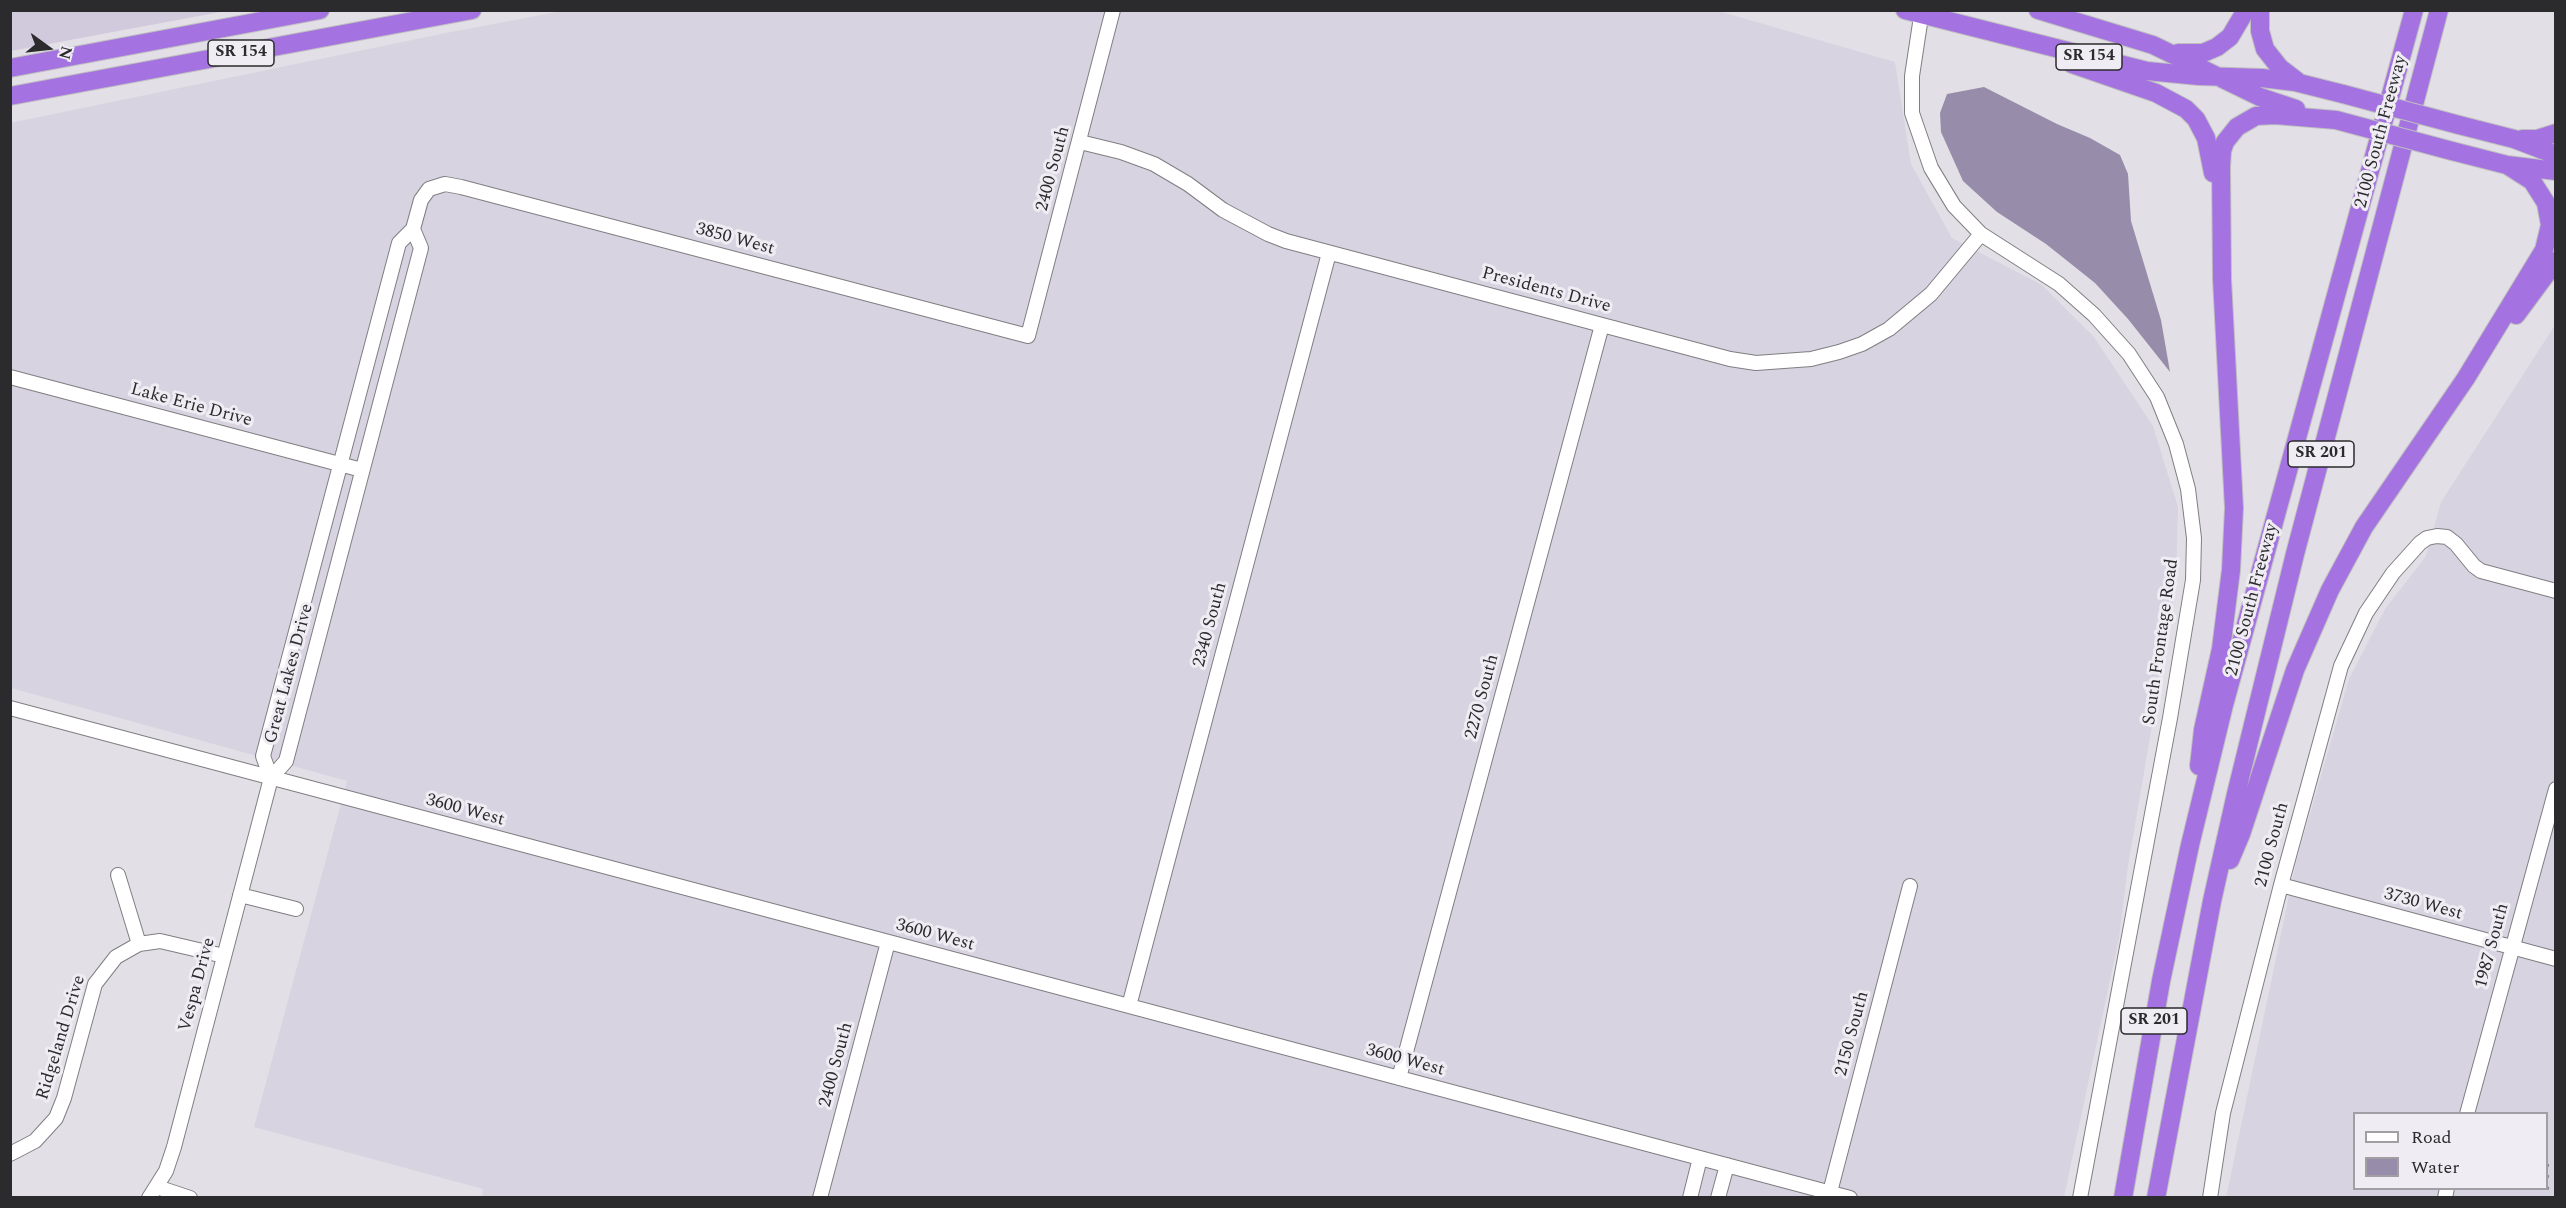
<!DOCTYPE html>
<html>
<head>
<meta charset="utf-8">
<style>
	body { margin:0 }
	#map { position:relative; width:2566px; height:1208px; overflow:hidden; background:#e2e0e6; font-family:Spectral,serif }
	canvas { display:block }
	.frame { position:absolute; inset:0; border:12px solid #2b2a2d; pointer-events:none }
	.legend { position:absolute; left:2353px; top:1112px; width:195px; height:78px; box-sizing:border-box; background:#efedf3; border:2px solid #a19fa4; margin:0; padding:8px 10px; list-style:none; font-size:18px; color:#2b2a2d }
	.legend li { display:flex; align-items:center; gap:12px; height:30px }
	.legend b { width:30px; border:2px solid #a19fa4 }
	.north { position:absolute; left:18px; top:18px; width:60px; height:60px; -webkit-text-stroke:4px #efedf3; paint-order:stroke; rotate:105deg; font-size:16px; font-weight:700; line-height:24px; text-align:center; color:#2b2a2d }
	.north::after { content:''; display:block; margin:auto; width:21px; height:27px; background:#2b2a2d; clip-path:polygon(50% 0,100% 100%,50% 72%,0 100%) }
</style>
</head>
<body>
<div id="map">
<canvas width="2566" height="1208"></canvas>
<div class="frame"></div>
<ul class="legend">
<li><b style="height:8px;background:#fff"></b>Road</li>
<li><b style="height:16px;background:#978ca9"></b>Water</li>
</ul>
<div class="north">N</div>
</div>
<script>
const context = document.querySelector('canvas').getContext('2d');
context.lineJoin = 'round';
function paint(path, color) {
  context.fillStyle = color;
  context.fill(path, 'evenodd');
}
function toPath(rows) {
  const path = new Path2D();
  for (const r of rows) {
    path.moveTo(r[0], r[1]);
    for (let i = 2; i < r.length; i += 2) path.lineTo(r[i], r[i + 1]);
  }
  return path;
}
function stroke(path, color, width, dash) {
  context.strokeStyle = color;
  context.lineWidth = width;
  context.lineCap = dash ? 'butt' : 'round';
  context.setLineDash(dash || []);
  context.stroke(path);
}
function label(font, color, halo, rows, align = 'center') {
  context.font = font + ' Spectral,serif';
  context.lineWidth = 6;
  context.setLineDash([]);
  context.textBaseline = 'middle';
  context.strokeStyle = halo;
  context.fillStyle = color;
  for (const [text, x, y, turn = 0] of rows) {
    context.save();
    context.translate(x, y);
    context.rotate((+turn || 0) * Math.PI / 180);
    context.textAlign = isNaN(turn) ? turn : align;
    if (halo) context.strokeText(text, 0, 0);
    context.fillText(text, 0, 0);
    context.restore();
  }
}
paint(toPath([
	[567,10,1715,10,1895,62,1911,164,1952,238,2042,285,2094,337,2153,426,2178,507,2176,586,2128,866,2119,938,2064,1197,482,1198,483,1189,254,1127,347,781,11,688,10,123,441,34],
	[2555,325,2555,1197,2226,1198,2296,862,2349,679,2385,609,2426,556,2441,502],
	[2354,1114,2546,1114,2546,1188,2354,1188]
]), '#d8d3e0');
paint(toPath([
	[11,11,226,11,11,51]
]), '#d1cadd');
paint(toPath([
	[1984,87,2057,124,2090,138,2120,155,2128,174,2131,221,2161,320,2170,372,2128,319,2095,283,2046,244,1997,212,1963,181,1941,132,1940,113,1947,94]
]), '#978ca9');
const minor = toPath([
	[1922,10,1912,76,1912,113,1931,168,1954,206,1981,234,2059,284,2094,315,2129,354,2157,397,2176,444,2188,489,2194,538,2193,580,2170,718,2080,1198],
	[1080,142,1121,152,1154,164,1188,184,1223,210,1268,234,1286,241,1730,359,1756,363,1811,359,1839,352,1862,344,1889,329,1931,294,1981,234],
	[10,377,362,470],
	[10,708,1850,1198],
	[271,778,263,756,399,243,413,229,421,200,429,189,445,184,461,187,1028,336,1113,10],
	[118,875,139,944],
	[2281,885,2556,959],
	[240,895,296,909],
	[1129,1006,1329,253],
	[1399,1078,1602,325],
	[2467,1114,2556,789],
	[10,1154,35,1141,56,1118,64,1098,95,984,116,957,139,944,160,941,224,956],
	[157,1187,190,1198],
	[1830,1192,1910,886],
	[149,1198,166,1171,174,1147,271,778,286,761,421,248,413,229],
	[820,1198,888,942],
	[1690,1198,1700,1158],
	[1718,1198,1727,1165],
	[2210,1198,2223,1113,2281,885,2341,666,2366,613,2393,573,2420,543,2427,538,2437,536,2447,537,2456,544,2474,566,2481,571,2556,591],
	[2445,1198,2447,1188]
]);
const highway = toPath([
	[1905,10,2147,71,2199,76,2262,78,2295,82,2343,94],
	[2038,10,2153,45,2260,97,2296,109],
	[2260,10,2260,31,2265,49,2280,68,2297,81],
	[2178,53,2203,53,2217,47,2230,37,2246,10],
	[2072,64,2156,93,2186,109,2196,119,2206,138,2213,173],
	[10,68,320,10],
	[10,96,472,10],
	[2459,125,2514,139,2556,155],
	[2522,139,2537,139,2556,133],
	[2452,151,2507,165,2556,171],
	[2516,315,2556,261],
	[2199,766,2203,730,2221,649,2231,570,2234,508,2222,279,2221,167,2222,151,2225,142,2237,127,2256,116,2275,115,2336,120],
	[2230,860,2241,834,2295,670,2330,590,2364,527,2466,378,2544,250,2550,225,2546,203,2532,181,2507,165],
	[2123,1198,2161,981,2190,845,2224,705,2414,10],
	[2156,1198,2212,901,2236,794,2295,554,2439,10]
]);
stroke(minor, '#807e83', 16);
stroke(highway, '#bfbfc0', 20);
stroke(minor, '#fff', 14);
stroke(highway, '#a472e1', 18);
stroke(toPath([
	[2546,1165,2556,1168],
	[2546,1176,2556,1179],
	[2546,1188,2556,1190]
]), '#818084', 3, [3, 6]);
const highwayBridge = toPath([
	[2343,94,2459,125],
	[2336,120,2452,151]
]);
stroke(highwayBridge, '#bfbfc0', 20, []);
stroke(highwayBridge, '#a472e1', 18);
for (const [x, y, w] of [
	[241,53,66],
	[2089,57,66],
	[2321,454,66],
	[2154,1021,66]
]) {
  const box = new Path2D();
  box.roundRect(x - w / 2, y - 13, w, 26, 4.5);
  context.fillStyle = '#efedf3';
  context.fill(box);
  stroke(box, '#2b2a2d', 1.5);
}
label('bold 16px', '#2b2a2d', null, [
	["SR 154",241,53],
	["SR 154",2089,57],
	["SR 201",2321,454],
	["SR 201",2154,1021]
]);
label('18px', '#2b2a2d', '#efedf3', [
	["2100 South Freeway",2382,132,-75],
	["2400 South",1054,169,-75],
	["3850 West",735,240,15],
	["Presidents Drive",1546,291,15],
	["Lake Erie Drive",191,406,15],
	["2100 South Freeway",2253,600,-75],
	["2340 South",1211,625,-75],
	["South Frontage Road",2162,642,-82],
	["Great Lakes Drive",290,674,-75],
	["2270 South",1483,697,-75],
	["3600 West",465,811,15],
	["2100 South",2273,845,-75],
	["3730 West",2423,905,15],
	["3600 West",935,936,15],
	["1987 South",2493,946,-75],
	["Vespa Drive",198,985,-75],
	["2150 South",1853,1034,-75],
	["Ridgeland Drive",62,1038,-73],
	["3600 West",1405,1061,15],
	["2400 South",837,1065,-75]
]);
</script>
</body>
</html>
